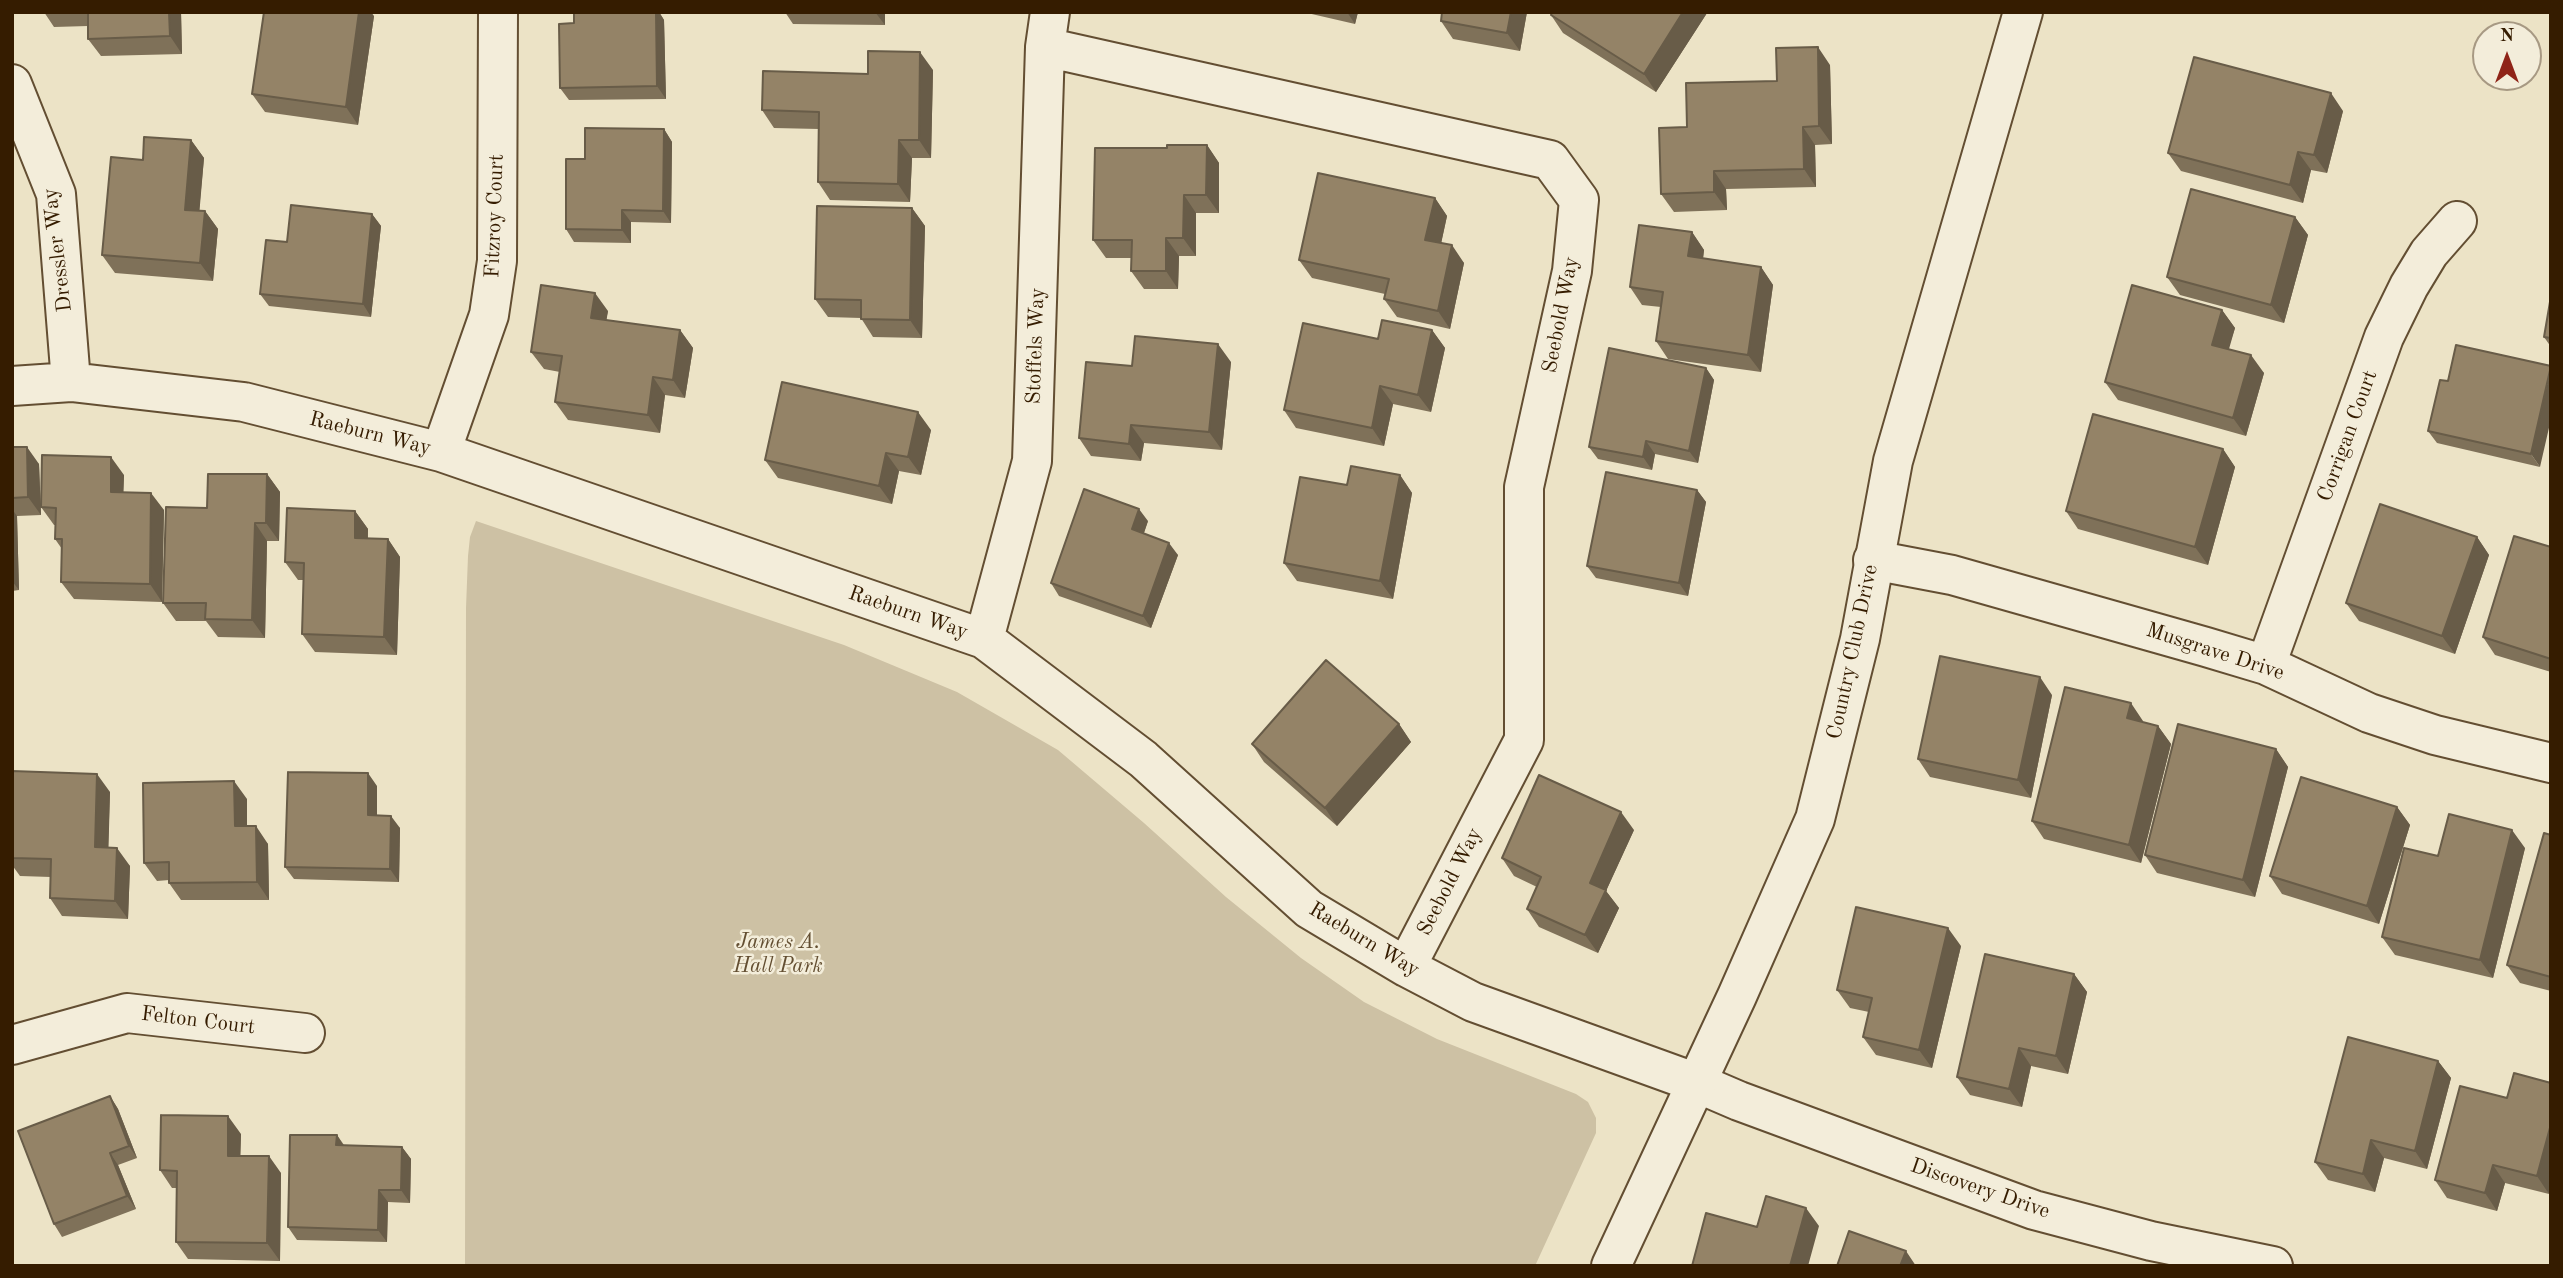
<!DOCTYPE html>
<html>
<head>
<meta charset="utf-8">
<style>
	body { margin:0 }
	#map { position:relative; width:2563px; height:1278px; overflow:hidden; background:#ece3c6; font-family:"Old Standard TT",serif }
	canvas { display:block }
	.frame { position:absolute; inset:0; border:14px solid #351c00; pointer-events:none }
	.north { position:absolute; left:2472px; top:21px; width:70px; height:70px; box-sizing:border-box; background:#f3edda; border:2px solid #a79983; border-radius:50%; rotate:0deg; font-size:19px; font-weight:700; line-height:28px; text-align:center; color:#351c00 }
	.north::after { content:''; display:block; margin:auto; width:24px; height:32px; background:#8f2418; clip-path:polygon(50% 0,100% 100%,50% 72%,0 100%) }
</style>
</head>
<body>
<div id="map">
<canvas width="2563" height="1278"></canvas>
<div class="frame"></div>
<div class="north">N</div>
</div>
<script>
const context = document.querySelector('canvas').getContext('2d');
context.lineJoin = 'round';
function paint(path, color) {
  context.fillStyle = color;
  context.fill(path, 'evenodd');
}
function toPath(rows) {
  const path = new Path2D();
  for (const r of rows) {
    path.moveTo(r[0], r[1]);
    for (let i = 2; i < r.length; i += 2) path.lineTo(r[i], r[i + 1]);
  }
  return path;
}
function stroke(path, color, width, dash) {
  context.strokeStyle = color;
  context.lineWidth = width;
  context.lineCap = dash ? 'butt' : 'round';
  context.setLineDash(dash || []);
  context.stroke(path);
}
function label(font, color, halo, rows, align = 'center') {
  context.font = font + ' "Old Standard TT",serif';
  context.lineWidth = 5;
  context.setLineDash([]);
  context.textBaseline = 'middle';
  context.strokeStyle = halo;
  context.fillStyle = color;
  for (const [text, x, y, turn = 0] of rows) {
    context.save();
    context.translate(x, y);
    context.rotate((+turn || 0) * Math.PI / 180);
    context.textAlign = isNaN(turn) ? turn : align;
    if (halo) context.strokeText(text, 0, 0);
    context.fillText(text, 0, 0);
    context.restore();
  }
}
paint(toPath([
	[476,521,844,645,957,692,1058,750,1144,823,1226,897,1301,958,1364,1002,1437,1039,1576,1094,1588,1102,1596,1118,1596,1133,1535,1266,465,1266,466,608,468,556,470,537]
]), '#cdc1a4');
const minor = toPath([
	[1045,47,1550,160,1579,200,1572,271,1524,487,1524,740,1406,967],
	[12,84,56,194,71,382],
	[12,386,71,382,244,402,441,452,984,639,1143,759,1309,909,1406,967,1473,1002,1697,1083,1739,1101,2034,1210,2151,1241,2273,1266],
	[441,452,489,315,497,261,498,12],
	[1873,560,1952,575,2206,647,2266,665,2369,713,2435,735,2551,763],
	[984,639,1032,461,1045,47,1050,12],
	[2266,665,2384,337,2409,286,2429,253,2457,221],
	[12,1045,127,1013,305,1033]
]);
const tertiary = toPath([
	[1611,1266,1737,996,1815,819,1860,639,1893,461,2023,12]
]);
stroke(minor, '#634e32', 42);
stroke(tertiary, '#634e32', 42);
stroke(minor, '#f3edda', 38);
stroke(tertiary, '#f3edda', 38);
paint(toPath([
	[44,12,181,12,182,54,101,56,88,39,88,26,54,27],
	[574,12,659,12,664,20,666,99,569,100,560,88,574,23],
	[785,12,885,12,885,25,793,24],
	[1303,12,1358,12,1355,24],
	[1527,12,1520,51,1453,39,1441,21],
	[1707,13,1656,92,1563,33,1551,15],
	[374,16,358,125,265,112,252,94],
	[1830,65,1832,144,1815,145,1816,187,1726,189,1727,210,1674,212,1661,194,1687,127,1777,81],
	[933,70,931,158,912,158,910,202,830,200,818,182,819,129,774,128,762,110,868,74],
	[2343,111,2327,173,2311,170,2303,203,2181,171,2168,153],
	[664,129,672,142,671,223,631,222,631,243,574,242,566,229,585,159],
	[191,140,204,158,199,211,205,211,218,229,213,281,115,273,102,255,143,160],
	[1207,145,1219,163,1219,213,1196,213,1196,256,1179,256,1178,289,1144,289,1131,271,1131,258,1106,258,1093,240,1167,148],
	[1435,198,1447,216,1441,243,1464,263,1450,329,1397,317,1384,299,1385,294,1312,278,1299,260],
	[912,208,925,226,922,338,873,337,861,318,828,317,815,299],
	[372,214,381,226,371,317,269,306,260,294,287,242],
	[2295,217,2308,235,2284,323,2180,295,2167,277],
	[1692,232,1704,250,1703,259,1761,267,1773,285,1761,372,1668,359,1656,341,1661,307,1642,305,1630,287],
	[2551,296,2551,347,2544,337],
	[2222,310,2235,328,2228,349,2264,373,2246,436,2118,400,2105,382],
	[608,311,606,320,680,330,693,348,685,398,665,395,660,433,568,420,555,402,560,372,544,369,531,352],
	[1432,330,1445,348,1431,412,1393,404,1384,446,1296,428,1284,410,1378,339],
	[2456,345,2540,467,2437,443,2428,431,2448,381],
	[1231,362,1222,450,1144,443,1141,461,1091,456,1079,438,1132,366],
	[1706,368,1714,380,1698,463,1655,454,1652,470,1598,459,1589,447],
	[931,430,921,475,899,471,892,504,778,478,765,460],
	[12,447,39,464,41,515,17,516,19,590,12,591],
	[2223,449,2235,467,2208,565,2078,529,2066,511],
	[267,474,280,492,279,541,267,541,265,638,218,637,206,621,176,621,163,603,207,508],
	[124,475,123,492,164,510,162,602,74,599,61,582,62,549,55,539,56,525,54,525,41,507],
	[1400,475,1412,493,1393,599,1297,581,1284,563,1347,485],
	[1697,490,1706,502,1688,596,1596,578,1587,566],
	[355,511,368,529,368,538,388,539,400,557,397,655,315,652,302,634,304,580,298,580,285,562],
	[1148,521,1144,533,1178,555,1151,628,1059,596,1051,583],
	[2477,537,2489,555,2455,654,2359,621,2346,603],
	[2551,547,2551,672,2495,655,2483,637],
	[2052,695,2031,798,1930,777,1918,759],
	[2143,721,2143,722,2158,726,2171,744,2141,863,2044,839,2032,821],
	[1399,724,1411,742,1337,826,1264,762,1252,744],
	[2276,749,2288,767,2255,897,2157,873,2145,855],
	[12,771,110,792,108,848,130,866,128,919,62,916,50,898,51,877,20,876,12,865],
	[377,786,377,815,400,828,399,882,294,879,285,867],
	[247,799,247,826,268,844,269,900,181,900,169,883,169,880,157,881,144,863],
	[2397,807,2410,825,2379,924,2282,894,2270,876],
	[1634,830,1606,891,1619,908,1598,953,1539,927,1527,909,1537,887,1514,876,1502,858],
	[2551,835,2551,991,2520,983,2507,965],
	[2525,848,2493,978,2395,955,2382,937,2438,856],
	[1961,946,1932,1068,1876,1055,1863,1037,1869,1012,1850,1008,1837,990],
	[2074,974,2087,992,2068,1074,2031,1066,2022,1107,1970,1095,1957,1077],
	[2438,1061,2451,1078,2427,1169,2384,1158,2375,1192,2328,1180,2315,1162],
	[110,1096,118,1109,137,1158,118,1165,136,1209,62,1237,54,1224],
	[2507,1098,2549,1194,2505,1183,2497,1211,2447,1198,2435,1180],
	[241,1134,240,1156,281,1173,280,1261,188,1259,176,1242,177,1188,172,1188,160,1170],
	[337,1135,344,1145,402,1147,411,1159,410,1203,388,1202,387,1242,297,1240,288,1227]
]), '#7f7159');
paint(toPath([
	[169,12,181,12,182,54,170,36],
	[359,12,371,12,374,16,358,125,346,107],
	[656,12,659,12,664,20,666,99,657,86],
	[875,12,885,12,885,25],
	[1347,12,1358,12,1355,24],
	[1511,12,1527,12,1520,51,1507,33],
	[1683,12,1706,12,1707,13,1656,92,1644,74],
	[1818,47,1830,65,1832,144,1819,126],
	[920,52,933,70,931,158,919,140],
	[2331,93,2343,111,2327,173,2314,155],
	[1803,127,1815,145,1816,187,1804,169],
	[664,129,672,142,671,223,663,211],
	[191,140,204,158,198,228,185,210],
	[899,140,912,158,910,202,898,184],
	[1207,145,1219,163,1219,213,1206,195],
	[2298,152,2311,170,2303,203,2290,185],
	[1714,171,1726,189,1727,210,1714,192],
	[1184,195,1196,213,1196,256,1183,238],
	[1435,198,1447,216,1438,258,1425,240],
	[912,208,925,226,922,338,910,320],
	[622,210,631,222,631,243,622,230],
	[205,211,218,229,213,281,200,263],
	[372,214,381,226,371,317,363,304],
	[2295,217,2308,235,2284,323,2271,305],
	[1692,232,1704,250,1701,274,1688,256],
	[1166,238,1179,256,1178,289,1166,271],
	[1452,245,1464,263,1450,329,1438,311],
	[1761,267,1773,285,1761,372,1748,355],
	[595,293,608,311,604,335,591,318],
	[2222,310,2235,328,2225,363,2212,345],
	[680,330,693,348,685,398,673,380],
	[1432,330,1445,348,1431,412,1418,395],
	[1218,344,1231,362,1222,450,1209,432],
	[2251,355,2264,373,2246,436,2233,418],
	[1706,368,1714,380,1698,463,1689,451],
	[2551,368,2551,419,2540,467,2531,454],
	[653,377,665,395,660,433,648,415],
	[1380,386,1393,404,1384,446,1372,428],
	[918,412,931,430,921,475,908,457],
	[1131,425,1144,443,1141,461,1129,444],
	[1646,441,1655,454,1652,470,1643,457],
	[27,447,39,464,41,515,28,497],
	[2223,449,2235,467,2208,565,2195,547],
	[886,453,899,471,892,504,879,486],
	[111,457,124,475,123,510,111,492],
	[267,474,280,492,279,541,266,523],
	[1400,475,1412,493,1393,599,1380,581],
	[1697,490,1706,502,1688,596,1679,583],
	[151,493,164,510,162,602,150,584],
	[12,509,17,516,19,590,12,581],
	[1139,509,1148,521,1141,541,1132,529],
	[355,511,368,529,367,556,355,538],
	[255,523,267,541,265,638,252,620],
	[2477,537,2489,555,2455,654,2442,636],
	[388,539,400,557,397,655,384,637],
	[1169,543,1178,555,1151,628,1143,616],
	[2040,677,2052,695,2031,798,2018,780],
	[2131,703,2143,721,2140,736,2127,718],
	[1399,724,1411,742,1337,826,1325,808],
	[2158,726,2171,744,2141,863,2129,845],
	[2276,749,2288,767,2255,897,2243,880],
	[368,773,377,786,377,827,368,815],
	[97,774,110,792,108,865,95,847],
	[234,781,247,799,247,844,235,826],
	[2397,807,2410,825,2379,924,2367,906],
	[1621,812,1634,830,1606,891,1619,908,1598,953,1585,935,1590,883],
	[391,816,400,828,399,882,390,869],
	[256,826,268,844,269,900,257,882],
	[2512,830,2525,848,2493,978,2480,960],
	[117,848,130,866,128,919,115,901],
	[1948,928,1961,946,1932,1068,1919,1050],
	[2074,974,2087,992,2068,1074,2056,1056],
	[2019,1048,2031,1066,2022,1107,2009,1089],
	[2438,1061,2451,1078,2427,1169,2415,1151],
	[110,1096,118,1109,137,1158,129,1146],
	[228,1116,241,1134,240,1173,228,1156],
	[2551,1124,2551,1189,2549,1194,2537,1176],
	[337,1135,345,1148,336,1145],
	[2371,1140,2384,1158,2375,1192,2363,1174],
	[402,1147,411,1159,410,1203,401,1190],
	[110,1153,118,1165,136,1209,127,1196],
	[269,1156,281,1173,280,1261,267,1243],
	[2493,1165,2505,1183,2497,1211,2485,1193],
	[379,1190,388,1202,387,1242,378,1230],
	[1806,1208,1819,1226,1808,1266,1790,1266],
	[1906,1251,1916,1266,1900,1266]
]), '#685c48');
const building = toPath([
	[88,12,169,12,170,36,88,39,88,12],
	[264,12,359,12,346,107,252,94,264,12],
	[574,12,656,12,657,86,560,88,559,24,574,23,574,12],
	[1442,12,1511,12,1507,33,1441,21,1442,12],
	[1552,12,1683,12,1644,74,1551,15,1552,12],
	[1818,47,1819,126,1803,127,1804,169,1714,171,1714,192,1661,194,1659,128,1687,127,1686,83,1777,81,1776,48,1818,47],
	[868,51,920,52,919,140,899,140,898,184,818,182,819,112,762,110,763,71,868,74,868,51],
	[2194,57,2331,93,2314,155,2298,152,2290,185,2168,153,2194,57],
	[585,128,664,129,663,211,622,210,622,230,566,229,566,159,585,159,585,128],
	[144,137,191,140,185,210,205,211,200,263,102,255,111,157,143,160,144,137],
	[1167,145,1207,145,1206,195,1184,195,1183,238,1166,238,1166,271,1131,271,1132,240,1093,240,1095,148,1167,148,1167,145],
	[1318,173,1435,198,1425,240,1452,245,1438,311,1384,299,1389,279,1299,260,1318,173],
	[2191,189,2295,217,2271,305,2167,277,2191,189],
	[291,205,372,214,363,304,260,294,266,240,287,242,291,205],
	[817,206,912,208,910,320,861,319,861,300,815,299,817,206],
	[1639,225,1692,232,1688,256,1761,267,1748,355,1656,341,1663,292,1630,287,1639,225],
	[541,285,595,293,591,318,680,330,673,380,653,377,648,415,555,402,562,356,531,352,541,285],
	[2132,285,2222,310,2212,345,2251,355,2233,418,2105,382,2132,285],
	[2551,296,2551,338,2544,337,2551,296],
	[1382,320,1432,330,1418,395,1380,386,1372,428,1284,410,1303,323,1378,339,1382,320],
	[1135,336,1218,344,1209,432,1131,425,1129,444,1079,438,1086,362,1132,366,1135,336],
	[2456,345,2551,366,2531,454,2428,431,2440,380,2448,381,2456,345],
	[1609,348,1706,368,1689,451,1646,441,1643,457,1589,447,1609,348],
	[782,382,918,412,908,457,886,453,879,486,765,460,782,382],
	[2093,414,2223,449,2195,547,2066,511,2093,414],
	[12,447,27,447,28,497,12,498,12,447],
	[42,455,111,457,111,492,151,493,150,584,61,582,62,539,55,539,56,508,41,507,42,455],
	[1351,466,1400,475,1380,581,1284,563,1300,477,1347,485,1351,466],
	[1606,472,1697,490,1679,583,1587,566,1606,472],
	[208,474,267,474,266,523,255,523,252,620,205,619,206,603,163,603,166,507,207,508,208,474],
	[1084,489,1139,509,1132,529,1169,543,1143,616,1051,583,1084,489],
	[2380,504,2477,537,2442,636,2346,603,2380,504],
	[287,508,355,511,355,538,388,539,384,637,302,634,304,563,285,562,287,508],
	[2514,536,2551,547,2551,659,2483,637,2514,536],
	[1940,656,2040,677,2018,780,1918,759,1940,656],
	[1326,660,1399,724,1325,808,1252,744,1326,660],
	[2065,687,2131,703,2127,718,2158,726,2129,845,2032,821,2065,687],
	[2178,724,2276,749,2243,880,2145,855,2178,724],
	[12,771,97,774,95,847,117,848,115,901,50,898,51,859,12,858,12,771],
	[288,772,368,773,368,815,391,816,390,869,285,867,288,772],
	[1539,775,1621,812,1590,883,1606,890,1585,935,1527,909,1541,877,1502,858,1539,775],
	[2301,777,2397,807,2367,906,2270,876,2301,777],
	[234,781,235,826,256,826,257,882,169,883,169,862,144,863,143,783,234,781],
	[2449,814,2512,830,2480,960,2382,937,2404,848,2438,856,2449,814],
	[2544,833,2551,835,2551,977,2507,965,2544,833],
	[1856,907,1948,928,1919,1050,1863,1037,1872,998,1837,990,1856,907],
	[1985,954,2074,974,2056,1056,2019,1048,2009,1089,1957,1077,1985,954],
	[2348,1037,2438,1061,2415,1151,2371,1140,2363,1174,2315,1162,2348,1037],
	[2514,1073,2551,1083,2551,1124,2537,1176,2493,1165,2485,1193,2435,1180,2460,1086,2507,1098,2514,1073],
	[110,1096,129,1146,110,1153,127,1196,54,1224,18,1131,110,1096],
	[161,1115,228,1116,228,1156,269,1156,267,1243,176,1242,177,1171,160,1170,161,1115],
	[290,1135,337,1135,336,1145,402,1147,401,1190,379,1190,378,1230,288,1227,290,1135],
	[1766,1196,1806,1208,1790,1266,1692,1266,1706,1213,1757,1227,1766,1196],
	[1849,1231,1906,1251,1900,1266,1837,1266,1849,1231]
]);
paint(building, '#948367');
stroke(building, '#685c48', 2);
label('21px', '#351c00', '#f3edda', [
	["Fitzroy Court",495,216,-88],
	["Dressler Way",58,250,-97],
	["Seebold Way",1561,315,-79],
	["Stoffels Way",1036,346,-88],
	["Raeburn Way",370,434,14],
	["Corrigan Court",2348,436,-70],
	["Raeburn Way",908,613,19],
	["Country Club Drive",1853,652,-78],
	["Musgrave Drive",2215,652,18],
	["Seebold Way",1450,882,-63],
	["Raeburn Way",1364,940,31],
	["Felton Court",198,1021,7],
	["Discovery Drive",1980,1189,19]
]);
label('italic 21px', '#634e31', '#f3edda', [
	["James A.",778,942],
	["Hall Park",778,966]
]);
</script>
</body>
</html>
